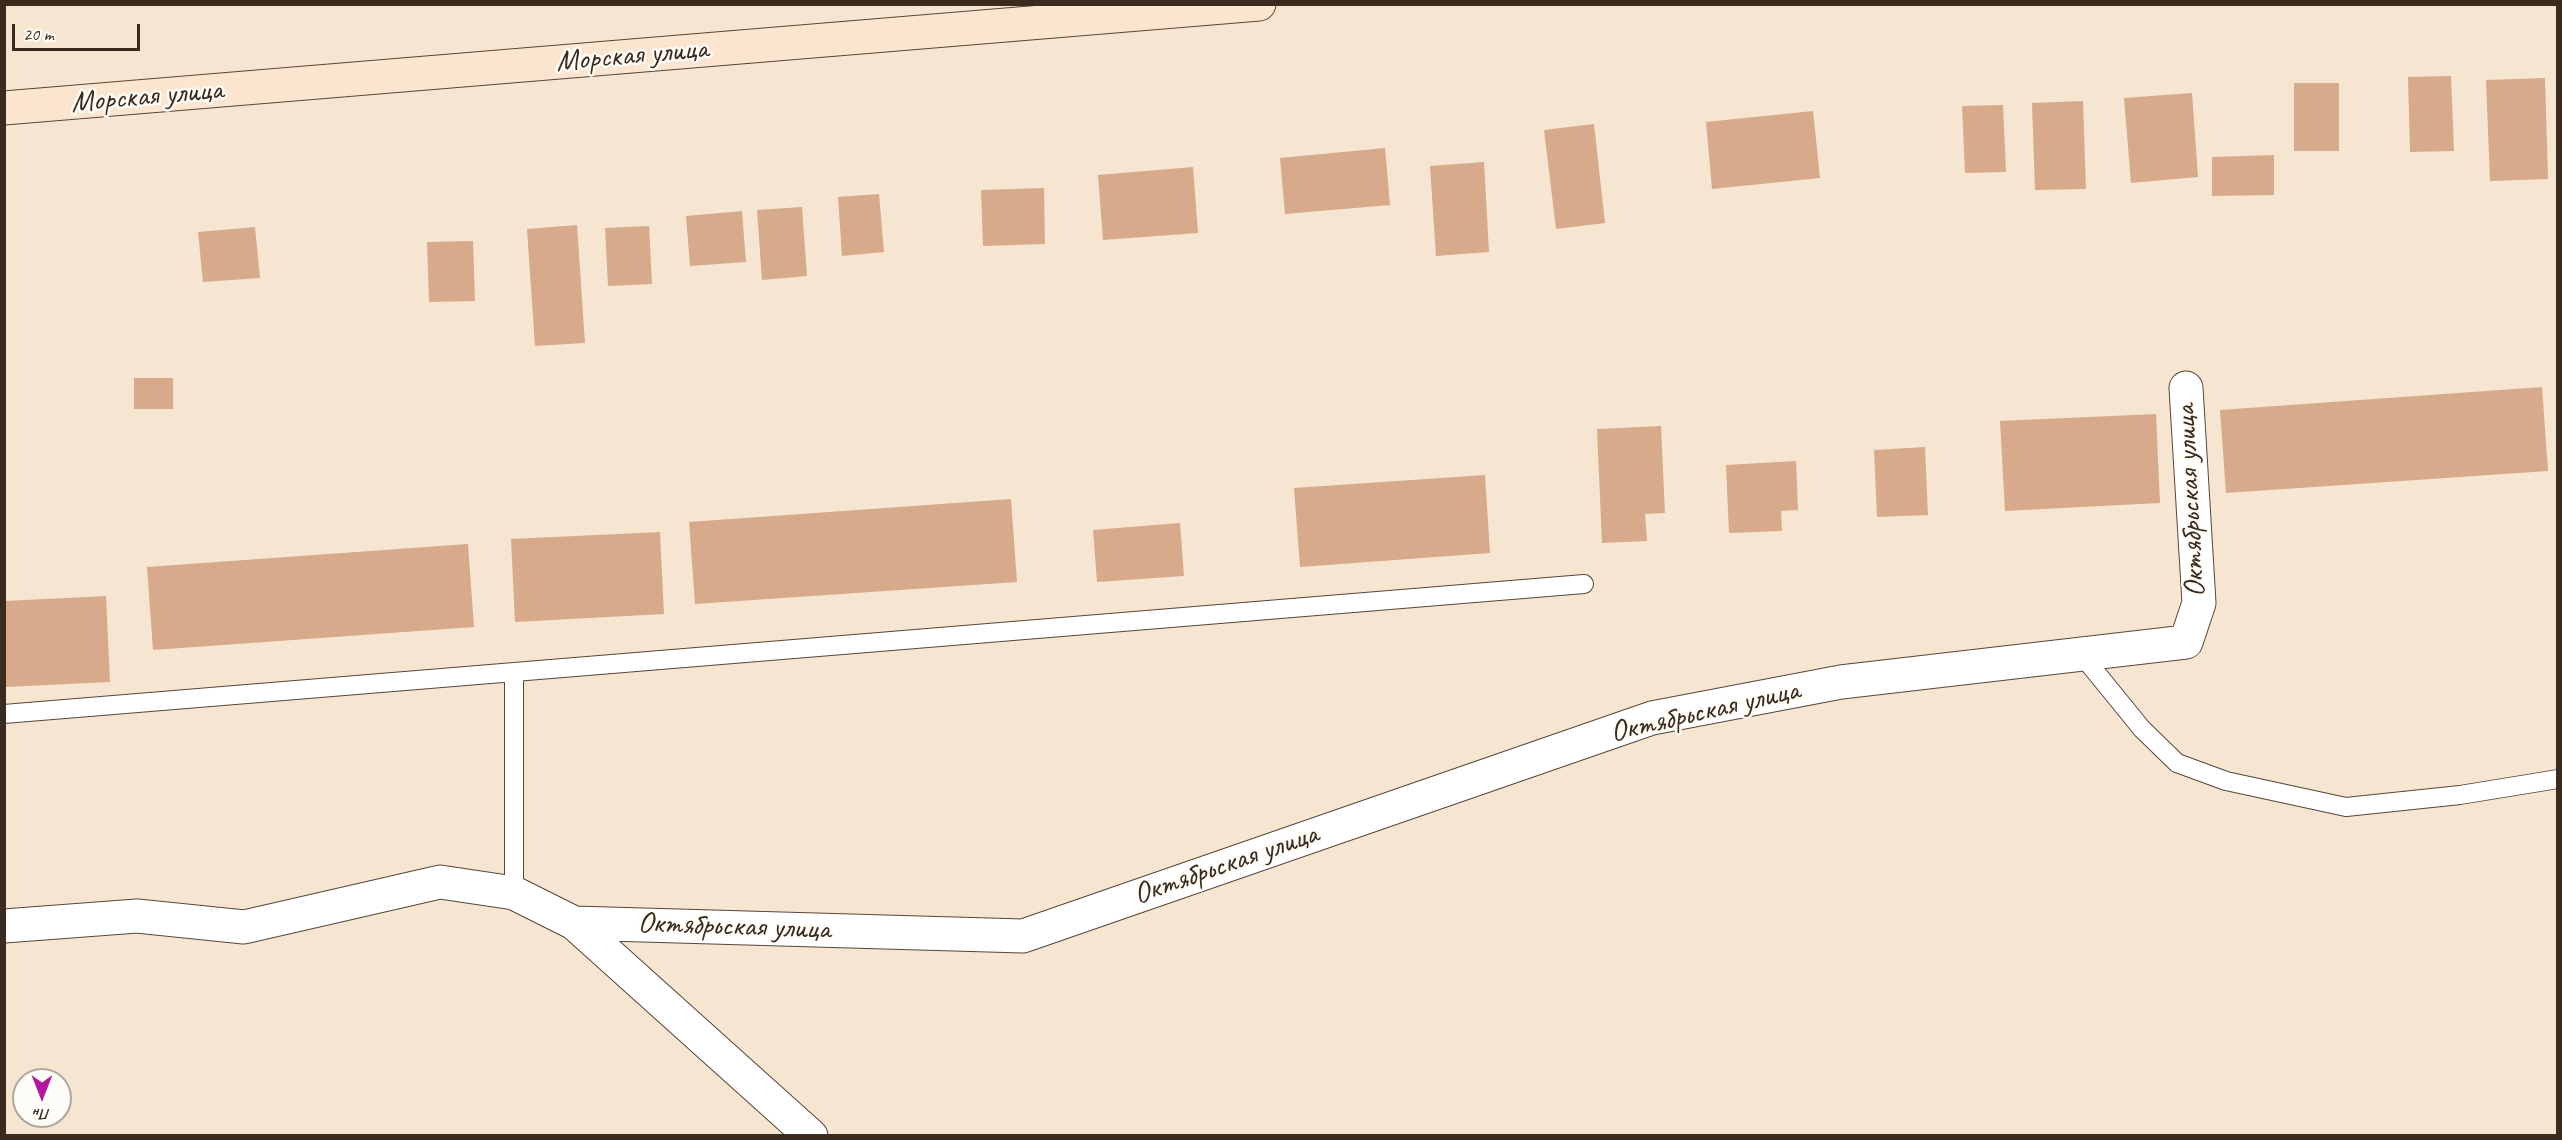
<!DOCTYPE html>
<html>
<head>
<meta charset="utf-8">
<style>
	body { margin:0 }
	#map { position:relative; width:2562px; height:1140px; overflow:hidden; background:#f6e5d0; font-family:Caveat,sans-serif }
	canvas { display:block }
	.frame { position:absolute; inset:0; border:6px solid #3b2a1e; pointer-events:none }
	.north { position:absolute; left:12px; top:1068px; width:60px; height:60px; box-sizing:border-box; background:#fdfcf7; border:2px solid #afa8a0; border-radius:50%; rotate:180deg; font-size:16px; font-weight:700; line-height:24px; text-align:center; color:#3b2a1e }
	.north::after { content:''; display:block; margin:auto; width:21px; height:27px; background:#b5179e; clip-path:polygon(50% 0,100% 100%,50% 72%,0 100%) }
	.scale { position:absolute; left:12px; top:24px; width:128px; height:27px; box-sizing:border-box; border:3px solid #3b2a1e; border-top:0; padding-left:8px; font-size:18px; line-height:21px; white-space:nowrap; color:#3b2a1e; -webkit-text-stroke:4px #fdfcf7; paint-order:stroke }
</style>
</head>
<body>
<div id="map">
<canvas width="2562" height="1140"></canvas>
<div class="frame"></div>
<div class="north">Пн</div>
<div class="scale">20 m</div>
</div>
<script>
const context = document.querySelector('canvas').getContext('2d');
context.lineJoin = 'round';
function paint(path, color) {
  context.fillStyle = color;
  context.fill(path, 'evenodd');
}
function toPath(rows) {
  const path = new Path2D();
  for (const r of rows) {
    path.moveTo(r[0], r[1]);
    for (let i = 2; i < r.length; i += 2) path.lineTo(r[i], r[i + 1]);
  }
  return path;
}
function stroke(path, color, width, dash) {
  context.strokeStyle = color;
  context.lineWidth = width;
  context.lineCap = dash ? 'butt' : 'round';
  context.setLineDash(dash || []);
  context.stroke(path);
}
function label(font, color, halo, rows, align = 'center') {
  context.font = font + ' Caveat,sans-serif';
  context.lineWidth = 5;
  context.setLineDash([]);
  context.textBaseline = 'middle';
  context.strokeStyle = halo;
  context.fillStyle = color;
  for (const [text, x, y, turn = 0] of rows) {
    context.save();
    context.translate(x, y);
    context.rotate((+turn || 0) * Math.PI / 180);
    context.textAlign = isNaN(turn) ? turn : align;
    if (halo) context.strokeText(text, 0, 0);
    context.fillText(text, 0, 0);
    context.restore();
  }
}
paint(toPath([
	[2451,76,2454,151,2410,152,2408,77],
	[2545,78,2548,179,2490,181,2486,80],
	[2294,83,2339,83,2339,151,2294,151],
	[2192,93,2198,177,2131,183,2124,98],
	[2083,101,2086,189,2035,190,2032,103],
	[2003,105,2006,172,1965,173,1962,106],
	[1813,111,1820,178,1712,189,1706,122],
	[1594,124,1605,223,1556,229,1544,130],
	[1385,148,1390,205,1285,214,1280,158],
	[2274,155,2274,195,2212,196,2212,157],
	[1484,162,1489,252,1436,256,1430,166],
	[1193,167,1198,233,1103,240,1098,175],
	[1044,188,1045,244,983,246,981,190],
	[879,194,884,252,842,256,838,197],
	[802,207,807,276,762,280,757,210],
	[742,211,746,262,690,266,686,216],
	[577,225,585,343,535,346,527,229],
	[649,226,652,284,608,286,605,228],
	[255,227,260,278,203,282,198,232],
	[473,241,475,301,429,302,427,242],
	[134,378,173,378,173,409,134,409],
	[2542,387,2548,471,2226,493,2220,410],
	[2156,414,2160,503,2005,511,2000,421],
	[1661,426,1665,513,1645,514,1647,541,1602,543,1597,429],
	[1925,447,1928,515,1877,517,1874,450],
	[1796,461,1798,510,1781,511,1782,531,1729,533,1726,465],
	[1485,475,1490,553,1300,567,1294,488],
	[1011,499,1017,582,695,604,689,522],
	[1180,523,1184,576,1097,582,1093,530],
	[660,532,664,614,515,622,511,539],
	[468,544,474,627,153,650,147,567],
	[106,596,110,682,5,687,5,601]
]), '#d7aa8b');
const service = toPath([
	[2081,654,2142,729,2177,763,2226,781,2346,807,2460,795,2558,779],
	[514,672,514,893],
	[4,714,1584,584]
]);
const minor = toPath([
	[574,923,811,1136],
	[4,926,137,916,244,927,440,882,514,893,574,923,1023,936,1652,718,1841,682,2186,642,2199,603,2186,388]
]);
const secondary = toPath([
	[4,108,1259,4]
]);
stroke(service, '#574639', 20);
stroke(minor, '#574639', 35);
stroke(secondary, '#574639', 35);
stroke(service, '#fff', 18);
stroke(minor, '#fff', 33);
stroke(secondary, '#fbe5cf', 33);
label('30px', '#3b2a1e', '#fdfcf7', [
	["Морская улица",632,56,-5],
	["Морская улица",147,97,-5],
	["Октябрьская улица",2191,501,-93],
	["Октябрьская улица",1705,712,-13],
	["Октябрьская улица",1226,865,-19],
	["Октябрьская улица",734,927,2]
]);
</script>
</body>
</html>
